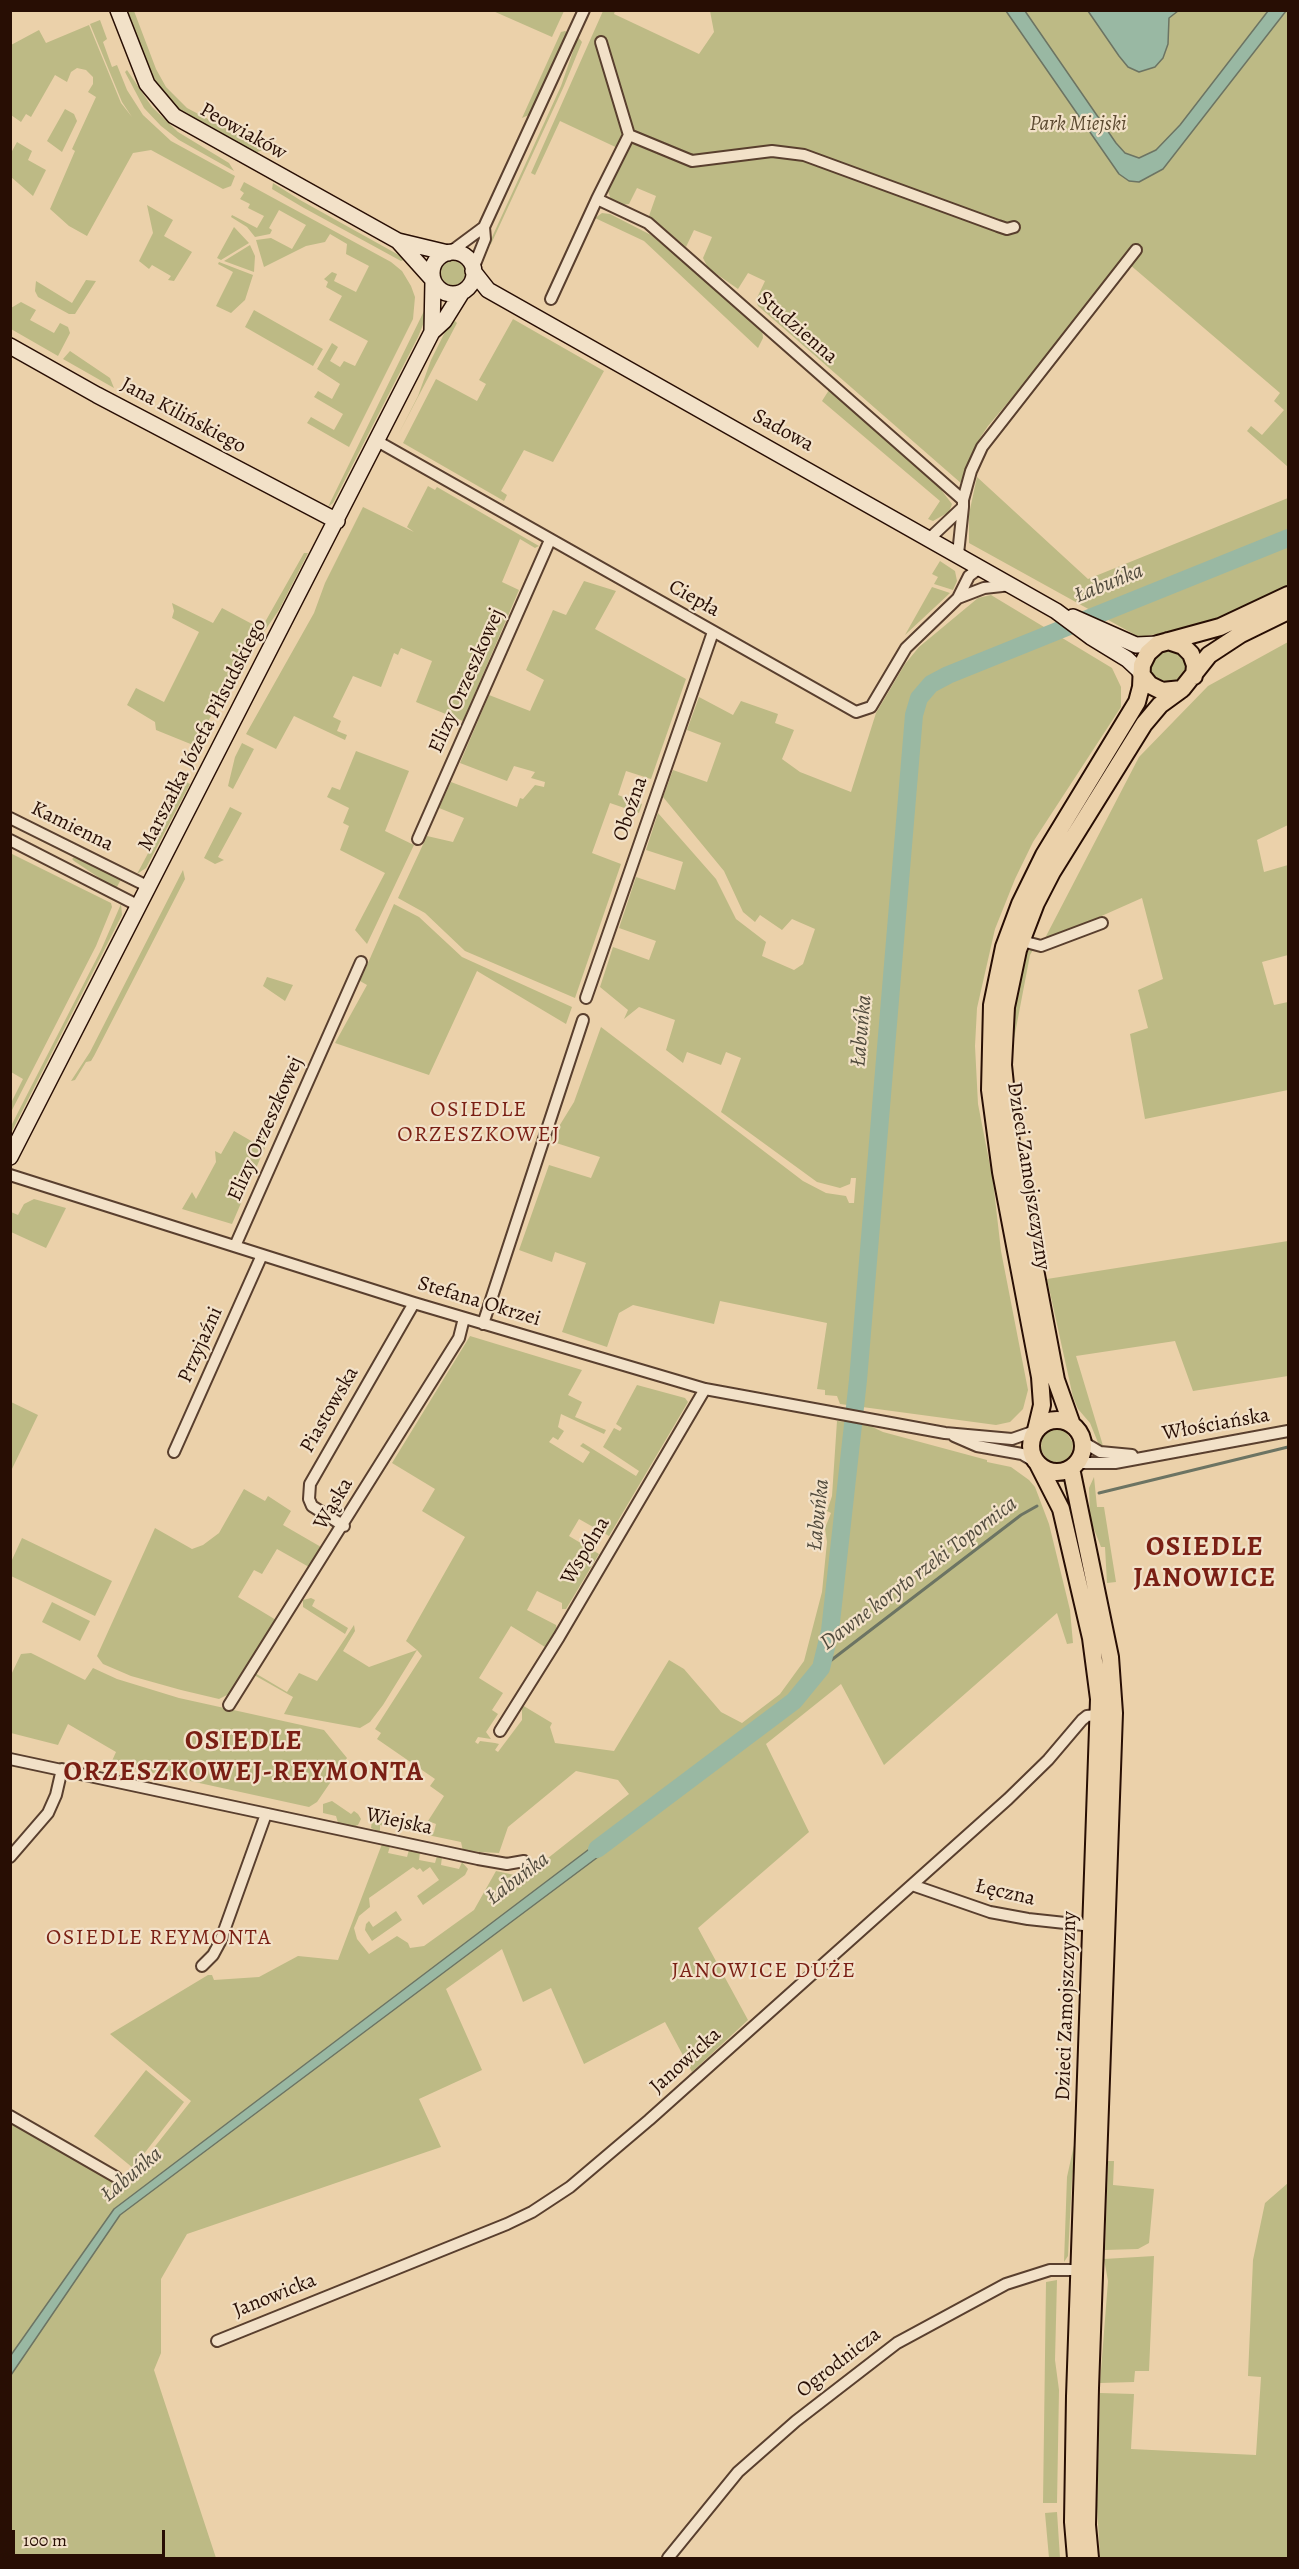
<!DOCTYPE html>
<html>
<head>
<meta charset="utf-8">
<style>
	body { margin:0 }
	#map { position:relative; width:1299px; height:2569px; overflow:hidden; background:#ebd1aa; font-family:Alegreya,serif }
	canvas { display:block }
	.frame { position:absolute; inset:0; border:12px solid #280e04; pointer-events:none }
	.scale { position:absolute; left:12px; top:2530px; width:153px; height:27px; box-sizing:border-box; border:3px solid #280e04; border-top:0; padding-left:8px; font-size:18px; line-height:21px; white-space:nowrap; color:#280e04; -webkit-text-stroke:4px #f2e1c8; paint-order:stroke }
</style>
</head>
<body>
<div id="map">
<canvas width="1299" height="2569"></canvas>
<div class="frame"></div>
<div class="scale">100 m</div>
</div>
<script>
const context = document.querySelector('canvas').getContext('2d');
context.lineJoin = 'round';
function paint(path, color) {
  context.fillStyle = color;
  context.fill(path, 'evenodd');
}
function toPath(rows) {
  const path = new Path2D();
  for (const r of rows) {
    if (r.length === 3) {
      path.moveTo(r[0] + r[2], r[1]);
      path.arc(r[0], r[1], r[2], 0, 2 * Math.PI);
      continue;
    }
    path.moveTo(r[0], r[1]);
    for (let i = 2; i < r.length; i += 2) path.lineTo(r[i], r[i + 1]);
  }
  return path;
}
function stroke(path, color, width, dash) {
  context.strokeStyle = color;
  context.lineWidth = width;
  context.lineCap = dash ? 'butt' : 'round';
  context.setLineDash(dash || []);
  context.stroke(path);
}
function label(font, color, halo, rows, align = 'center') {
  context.font = font + ' Alegreya,serif';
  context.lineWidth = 4.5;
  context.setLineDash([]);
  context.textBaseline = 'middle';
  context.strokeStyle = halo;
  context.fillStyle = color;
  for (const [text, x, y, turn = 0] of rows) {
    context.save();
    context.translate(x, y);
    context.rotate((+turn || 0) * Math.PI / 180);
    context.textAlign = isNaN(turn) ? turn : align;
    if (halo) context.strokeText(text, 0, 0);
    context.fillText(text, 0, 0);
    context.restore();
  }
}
paint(toPath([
	[126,11,134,11,156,69,166,87,187,108,265,149,255,153,177,108,160,89,145,62],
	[493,11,564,11,552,37],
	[603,11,615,11,614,14,699,54,714,32,710,11,1288,11,1288,467,1247,431,1251,426,1262,435,1284,410,1274,401,1280,393,1122,258,1054,348,988,426,980,438,962,484,758,306,756,300,765,281,748,273,738,289,708,268,703,258,712,237,694,230,686,247,649,216,656,196,637,188,629,204,620,205,611,200,607,188,624,151,560,121,535,175,531,173],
	[100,20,107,39,103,42,112,67,117,65,127,90,143,115,171,141,235,176,231,186,223,189,151,150,133,153,87,236,69,226,50,209,75,151,72,149,96,97,88,92,93,84,93,77,86,70,77,68,71,72,67,82,55,75,31,117,26,114,21,122,11,115,11,45,39,30,46,43,89,25,121,103,132,117,122,102,90,24],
	[565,31,568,33,531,114,522,118,561,32],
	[578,37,582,42,564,86,491,244,488,246,561,86],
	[127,70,152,107,178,132,229,163,234,171,179,140,161,126,144,108,125,72],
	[65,109,74,114,77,121,62,152,47,141],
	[17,142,32,151,28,160,46,170,33,196,11,177,11,153],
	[244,182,391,262,402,271,411,286,415,297,413,319,349,447,307,423,311,417,334,430,343,414,314,397,318,391,332,399,340,384,317,369,332,343,338,347,330,361,340,367,344,361,355,366,368,341,329,320,342,296,326,287,328,282,324,279,332,272,337,274,334,281,356,292,369,266,346,254,347,244,330,234,325,242,306,246,264,267,256,240,271,238,292,249,306,225,279,210,269,228,272,230,270,234,255,237,247,227,231,217,232,215,257,228,264,216,248,208,250,204,240,199,244,193,240,190],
	[273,183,300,200,406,259,401,261,304,208,272,189],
	[147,205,173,220,164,236,192,252,174,281,168,280,171,276,152,265,149,269,139,261,153,233],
	[602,213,610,214,651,235,739,308,762,329,763,338,758,348,644,241,595,218],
	[234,227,249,243,221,260,217,258],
	[250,245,255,256,254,272,224,261],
	[453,273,12],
	[219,262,253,275,245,300,231,313,216,306,233,272,218,264],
	[86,280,96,281,75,314,69,314,38,297,35,291,36,281,72,303],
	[21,302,36,310,30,320,54,333,60,323,68,327,70,333,58,356,11,329,11,308],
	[254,310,323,349,313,366,245,327],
	[424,311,427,311,426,317,418,337,333,503,328,507],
	[452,318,457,323,398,435,418,396,431,360],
	[513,319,604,371,553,462,524,450,501,491,507,495,504,501,403,443,436,379,477,401,486,384,479,380],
	[70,351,110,378,114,388,63,359],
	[829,390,944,488,942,491,952,504,949,512,933,521,928,519,940,501,822,401],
	[977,477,1088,579,1288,498,1288,587,1201,627,1139,637,969,543,969,514],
	[428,486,435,490,437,487,539,546,535,548,520,539,502,582,519,590,463,721,416,702,432,661,401,648,398,655,394,653,381,687,353,676,333,717,341,721,337,731,347,735,345,740,294,716,276,749,246,734,314,613,325,583,363,507,414,532,407,527],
	[304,553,308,553,279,610,257,642,256,638],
	[940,561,955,571,957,581,953,590,934,584,938,577,932,574],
	[584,581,616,591,595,629,686,679,651,779,626,771,618,795,642,804,639,813,610,803,592,853,621,864,575,998,465,951,425,913,398,898,427,836,453,842,464,818,439,808,451,782,517,807,520,798,523,799,535,785,544,787,545,782,531,778,535,772,514,766,507,781,460,763,489,695,530,711,544,680,526,670,553,610,566,615],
	[932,587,950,593,905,635],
	[991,595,1112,668,1121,687,1121,707,1033,842,1015,879,995,929,977,1008,975,1046,978,1104,993,1181,1001,1251,1028,1390,1023,1409,1010,1422,996,1425,840,1404,837,1396,825,1395,825,1390,817,1389,827,1323,720,1301,714,1324,633,1305,619,1313,607,1347,562,1332,586,1263,555,1252,552,1262,519,1250,549,1165,591,1178,600,1157,550,1141,574,1102,601,1027,803,1181,826,1193,846,1196,849,1203,854,1203,856,1178,851,1178,850,1184,840,1188,817,1182,721,1112,741,1058,726,1052,721,1065,687,1052,683,1063,666,1050,675,1020,639,1007,624,1019,628,1010,600,987,613,947,649,960,656,941,619,928,636,877,675,890,683,862,646,850,658,813,716,879,736,919,766,942,762,956,794,970,803,964,815,929,792,919,782,930,760,915,755,922,743,912,724,871,663,797,673,770,707,782,721,743,687,730,699,697,733,715,741,701,778,714,775,723,794,730,782,759,800,772,851,792,876,713,905,664,919,647,978,598],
	[172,603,213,623,222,608,254,625,255,628,239,650,224,691,200,737,193,745,156,730,155,722,127,705,136,688,164,702,199,632,172,618,174,611],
	[1288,642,1288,825,1257,840,1264,872,1288,865,1288,955,1262,962,1274,1005,1288,1002,1288,1090,1145,1119,1130,1034,1148,1028,1138,990,1163,979,1142,898,1043,942,1139,757,1208,686],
	[1171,649,1179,650,1189,665,1180,679,1173,684,1160,685,1149,673,1151,666,1160,654],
	[242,743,254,749,233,789,228,786,235,757],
	[356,751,409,771,385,831,414,845,367,944,355,930,385,873,340,850,349,826,343,823,349,808,327,797,332,787,340,790],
	[186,782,190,784,146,868,137,874],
	[230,807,242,813,218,857,224,860,215,864,204,858],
	[10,853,111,903,112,907,96,946,11,1112,11,1103,23,1079,11,1072],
	[75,856,121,879,116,889,74,861,72,859],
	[183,870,185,879,94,1056,91,1061,86,1062,75,1080,71,1081,90,1052],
	[121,904,122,915,11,1133,11,1126,101,950],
	[394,904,419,917,462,957,572,1007,566,1024,477,971,429,1075,335,1043,367,985,360,981],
	[1034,948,1030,955,1013,1044,1009,1044,1018,978,1027,952],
	[267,977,293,985,285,1001,263,986],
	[275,1104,282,1108,232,1224,182,1209,192,1192,196,1199,216,1162,215,1151,221,1154,234,1131,253,1142],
	[34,1199,66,1208,46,1248,11,1232,11,1212,18,1215,24,1204],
	[1288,1241,1288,1376,1193,1391,1175,1341,1076,1356,1104,1449,1099,1445,1090,1423,1078,1409,1073,1397,1047,1279],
	[470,1336,582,1370,568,1395,582,1402,575,1417,606,1430,604,1434,561,1414,558,1427,564,1431,558,1440,553,1437,549,1442,583,1463,590,1452,580,1446,583,1443,636,1476,639,1471,603,1447,614,1428,620,1431,622,1428,616,1424,637,1385,685,1398,688,1402,609,1536,579,1519,569,1536,599,1554,566,1609,562,1609,562,1603,537,1591,527,1610,556,1625,557,1630,545,1647,511,1626,479,1678,503,1693,492,1710,498,1714,486,1732,491,1739,478,1737,475,1742,478,1744,480,1741,495,1743,499,1744,495,1750,498,1752,522,1720,522,1705,552,1723,550,1727,555,1743,614,1751,669,1660,684,1669,721,1712,742,1723,780,1694,804,1661,822,1592,827,1542,825,1528,831,1513,827,1511,832,1496,837,1421,866,1424,883,1432,987,1460,987,1462,1011,1467,1029,1480,1035,1487,1049,1524,1070,1610,1073,1643,1067,1644,1057,1613,884,1765,841,1684,766,1744,809,1832,698,1928,748,2020,692,2072,665,2022,584,2064,551,1988,523,2002,502,1949,446,1989,482,2070,419,2099,441,2147,187,2234,161,2279,161,2353,154,2370,216,2558,11,2558,11,2116,126,2183,191,2101,110,2034,208,1975,212,1975,214,1980,259,1977,298,1956,338,1960,382,1844,390,1846,388,1853,407,1857,409,1850,420,1852,419,1860,435,1863,437,1856,442,1857,441,1865,459,1869,462,1862,468,1869,465,1875,423,1905,417,1896,439,1880,430,1867,423,1872,420,1868,417,1870,413,1867,369,1898,370,1907,359,1916,354,1928,357,1939,369,1954,397,1936,408,1943,410,1948,424,1946,474,1910,496,1871,524,1877,629,1794,618,1780,576,1771,508,1827,499,1853,463,1851,461,1842,380,1825,380,1832,371,1828,372,1821,434,1832,436,1824,428,1821,444,1796,430,1786,435,1779,377,1739,381,1733,375,1729,422,1656,417,1650,383,1705,370,1722,360,1728,284,1714,293,1697,254,1675,255,1673,287,1692,299,1673,317,1681,354,1625,355,1631,343,1651,369,1667,417,1650,406,1641,465,1537,422,1511,435,1489,392,1463],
	[11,1402,38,1415,11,1471],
	[1052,1426,1063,1427,1073,1443,1071,1458,1060,1467,1050,1464,1041,1450,1042,1436],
	[1094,1477,1097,1507,1104,1507,1116,1582,1107,1583,1105,1547,1101,1547,1090,1519,1089,1488],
	[244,1489,265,1501,268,1496,291,1511,283,1525,321,1547,309,1567,277,1549,262,1574,254,1570,238,1597,276,1620,231,1693,219,1699,181,1690,131,1676,103,1664,97,1656,155,1528,192,1549,203,1545,219,1533],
	[22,1538,112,1581,95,1616,11,1576,11,1562],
	[311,1598,315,1600,312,1606,348,1628,345,1634,303,1607,303,1600],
	[52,1602,90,1621,80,1641,42,1622],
	[31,1653,85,1680,93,1668,117,1679,179,1698,324,1730,347,1758,317,1802,309,1807,117,1765,107,1772,116,1752,68,1724,58,1745,11,1733,10,1677,21,1654],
	[332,1801,351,1814,354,1811,358,1814,361,1819,358,1825,353,1827,338,1823,336,1816,323,1813,323,1804],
	[396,1911,402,1920,372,1941,365,1930,366,1924,369,1921,373,1927],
	[1082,1933,1078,2141,1072,2178,1068,2256,1064,2262,1067,2177,1074,2145],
	[146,2070,184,2102,133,2168,94,2136],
	[1108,2161,1114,2161,1113,2185,1154,2189,1149,2243,1138,2249,1105,2250],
	[1288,2183,1288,2558,1100,2558,1097,2506,1100,2393,1134,2394,1131,2449,1256,2455,1261,2377,1248,2376,1253,2260,1265,2203],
	[1154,2256,1149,2371,1135,2371,1134,2382,1100,2383,1108,2281,1104,2259],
	[1057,2280,1055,2360,1059,2390,1057,2503,1043,2503,1046,2282],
	[1057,2512,1060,2558,1049,2558,1045,2513]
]), '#bdba85');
const water = toPath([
	[1006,11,1025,11,1116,143,1125,153,1139,158,1156,150,1180,125,1268,11,1286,11,1163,169,1139,182,1129,181,1119,174,1006,11],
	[1088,11,1178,11,1169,18,1168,44,1163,58,1155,67,1139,72,1128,67,1119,56,1088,11],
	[613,1831,620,1840,606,1851,120,2215,11,2375,11,2355,114,2209,613,1831]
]);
paint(water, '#99b8a3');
stroke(water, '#6c7463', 1.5);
stroke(toPath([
	[1099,1493,1288,1447],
	[821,1668,1021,1515,1037,1506]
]), '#6c7463', 3);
stroke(toPath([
	[597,1849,794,1701,821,1668,830,1631,858,1380,914,715,919,698,931,684,948,675,1288,538]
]), '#99b8a3', 18);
const street = toPath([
	[629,135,692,161,772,151,804,155,998,226,1007,229,1014,227],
	[597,199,629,135,601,42],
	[449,253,484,227],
	[473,269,485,239,484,227,584,10],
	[551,299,597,199,648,223,963,500,963,507],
	[377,441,856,712,871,707,906,648,958,598,984,588,1011,585],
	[963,500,971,471,982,447,1136,250],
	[930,538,963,507,958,554],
	[958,598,969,576,981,567],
	[10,818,149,887],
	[418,839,550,540],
	[10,840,139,906],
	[1022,941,1041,946,1102,923],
	[586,998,713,632],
	[10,1175,414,1303,705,1389,945,1433,1012,1439,1035,1431],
	[235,1246,361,962],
	[483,1324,583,1020],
	[954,1436,977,1446,1022,1454,1037,1463],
	[1083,1442,1100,1452,1132,1455],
	[174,1452,262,1255],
	[1077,1463,1115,1463,1288,1431],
	[344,1526,312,1506,309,1499,310,1484,414,1303],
	[229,1705,459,1338,464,1318],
	[500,1731,559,1637,705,1389],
	[10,1759,478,1859,507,1864,524,1861],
	[10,1857,48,1813,56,1795,62,1769],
	[912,1885,990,1912,1028,1919,1093,1926],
	[202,1966,213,1955,220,1942,266,1814],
	[10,2116,116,2177],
	[217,2341,507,2224,532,2212,570,2187,649,2120,1008,1799,1048,1760,1082,1720,1087,1716,1104,1714],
	[668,2558,738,2472,796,2421,897,2343,1006,2284,1050,2270,1080,2270]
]);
const secondary = toPath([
	[118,10,147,84,174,116,398,241,448,253],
	[398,241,433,280],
	[453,273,21],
	[473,271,488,290,1056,611,1091,637,1127,659,1141,672],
	[432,332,433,281],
	[10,346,97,395,337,521],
	[1073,617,1136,645,1158,644],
	[10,1157,432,332,444,321,462,292]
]);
const primary = toPath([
	[1168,641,1183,646,1191,654,1195,665,1194,676],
	[1141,674,1150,685,1162,691,1182,689,1209,655,1241,634,1288,611],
	[1057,1446,26],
	[1072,1425,1056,1380,1011,1143,1003,1065,1006,1007,1018,950,1036,903,1052,872,1144,724,1160,705,1182,689],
	[1036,1430,1042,1405,1040,1377,1001,1172,990,1090,992,1005,1004,947,1020,904,1044,855,1137,702,1141,687,1142,665,1148,653,1158,644,1220,627,1288,595],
	[1038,1464,1061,1509,1091,1638,1099,1699,1075,2396,1073,2522,1076,2558],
	[1071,1468,1110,1657,1114,1713,1090,2388,1087,2525,1090,2558]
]);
stroke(street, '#593f2e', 14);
stroke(secondary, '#280e04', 18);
stroke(primary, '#280e04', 20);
stroke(street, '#f2e1c8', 10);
stroke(secondary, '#f2e1c8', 15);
stroke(primary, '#ebd1aa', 16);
label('italic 21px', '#5c4a31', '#f2e1c8', [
	["Park Miejski",1078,125]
]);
label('21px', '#280e04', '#f2e1c8', [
	["Peowiaków",243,132,29],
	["Studzienna",797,328,41],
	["Jana Kilińskiego",183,416,28],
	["Sadowa",783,431,29],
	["Ciepła",694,599,29],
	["Elizy Orzeszkowej",467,681,-66],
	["Marszałka Józefa Piłsudskiego",203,735,-63],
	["Oboźna",631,809,-71],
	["Kamienna",72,827,26],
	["Elizy Orzeszkowej",266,1129,-66],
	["Dzieci Zamojszczyzny",1028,1176,81],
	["Stefana Okrzei",479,1302,17],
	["Przyjaźni",201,1345,-66],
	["Piastowska",330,1410,-60],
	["Włościańska",1216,1425,-10],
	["Wąska",334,1504,-59],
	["Wspólna",586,1551,-59],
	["Wiejska",399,1822,12],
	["Łęczna",1005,1893,13],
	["Dzieci Zamojszczyzny",1067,2006,-88],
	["Janowicka",686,2061,-42],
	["Janowicka",275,2296,-22],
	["Ogrodnicza",839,2363,-38]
]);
label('italic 22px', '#504a3c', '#f2e1c8', [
	["Łabuńka",1109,584,-22],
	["Łabuńka",862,1031,-85],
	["Łabuńka",819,1515,-84],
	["Dawne koryto rzeki Topornica",919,1574,-37],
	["Łabuńka",518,1879,-37],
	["Łabuńka",132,2175,-40]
]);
context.letterSpacing = '1.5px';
label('22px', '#7a1f14', '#f2e1c8', [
	["OSIEDLE",479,1111],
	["ORZESZKOWEJ",479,1136],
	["OSIEDLE REYMONTA",159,1939],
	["JANOWICE DUŻE",764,1972]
]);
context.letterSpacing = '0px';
context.letterSpacing = '1.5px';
label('bold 27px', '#7a1f14', '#f2e1c8', [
	["OSIEDLE",1205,1548],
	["JANOWICE",1205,1579],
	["OSIEDLE",244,1742],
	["ORZESZKOWEJ-REYMONTA",244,1773]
]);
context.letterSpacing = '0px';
</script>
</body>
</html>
